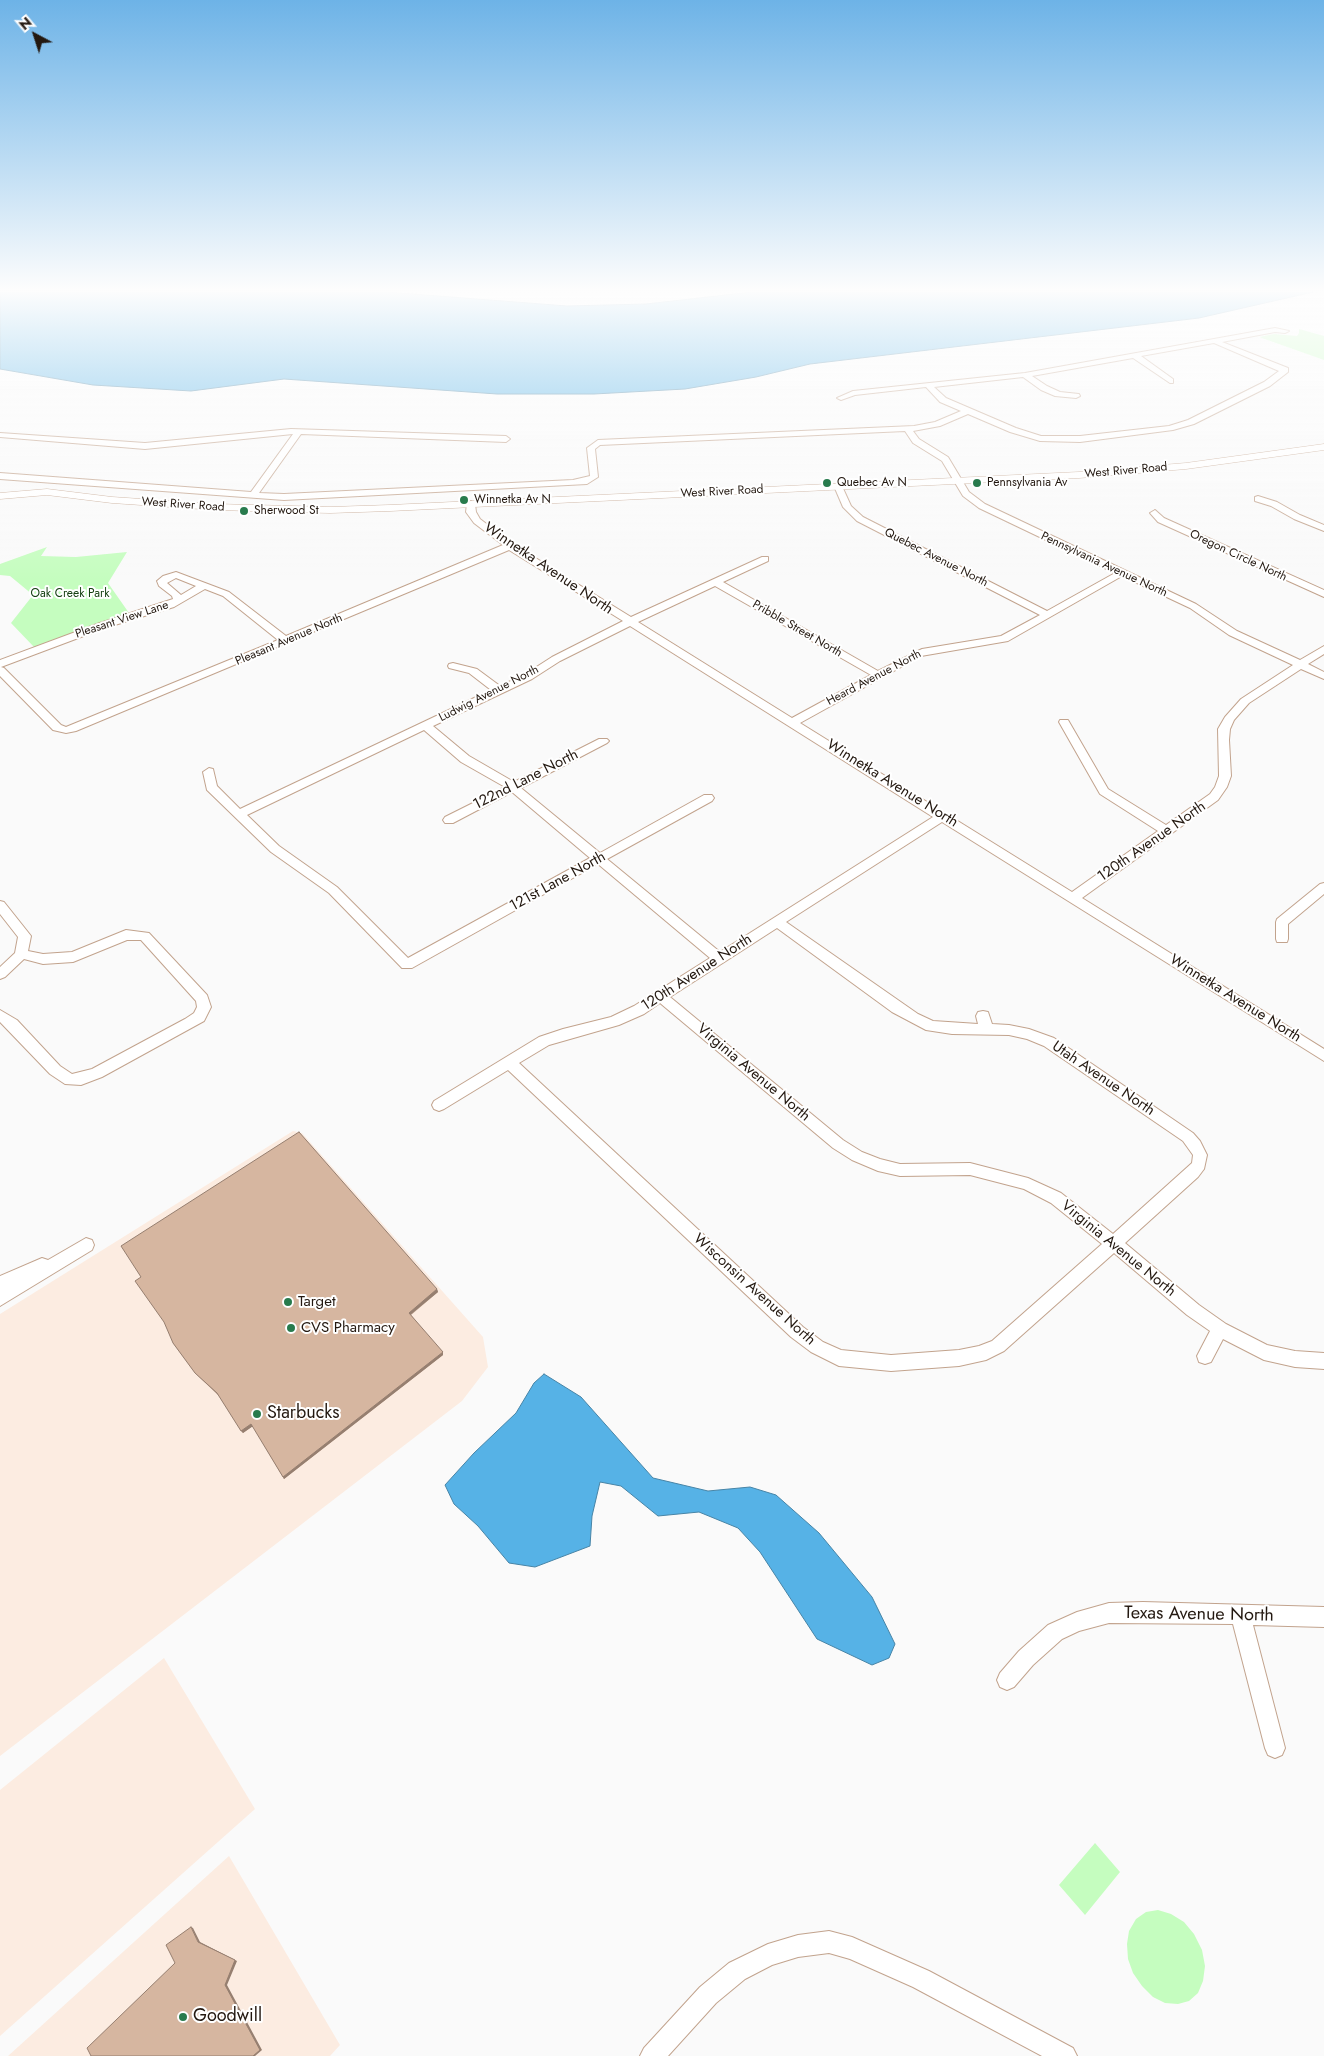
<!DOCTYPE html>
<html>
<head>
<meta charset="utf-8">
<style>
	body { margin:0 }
	#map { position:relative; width:1324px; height:2056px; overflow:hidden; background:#fafafa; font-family:Jost,sans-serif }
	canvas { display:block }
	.north { position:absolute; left:10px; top:10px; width:50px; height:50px; -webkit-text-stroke:4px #fff; paint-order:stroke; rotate:320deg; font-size:14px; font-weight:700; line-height:20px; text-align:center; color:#231810 }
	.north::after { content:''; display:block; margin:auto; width:18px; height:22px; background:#231810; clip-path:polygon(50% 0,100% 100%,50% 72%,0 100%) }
</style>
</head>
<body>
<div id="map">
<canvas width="1324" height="2056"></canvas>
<div class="north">N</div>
</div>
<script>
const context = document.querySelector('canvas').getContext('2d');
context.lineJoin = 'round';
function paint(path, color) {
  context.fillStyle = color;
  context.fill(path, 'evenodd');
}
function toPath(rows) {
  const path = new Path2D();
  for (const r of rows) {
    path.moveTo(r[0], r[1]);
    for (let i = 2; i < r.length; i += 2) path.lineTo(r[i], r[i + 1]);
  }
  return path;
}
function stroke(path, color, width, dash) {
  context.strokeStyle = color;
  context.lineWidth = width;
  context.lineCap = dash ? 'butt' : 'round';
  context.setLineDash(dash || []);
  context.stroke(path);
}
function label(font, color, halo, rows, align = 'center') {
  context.font = font + ' Jost,sans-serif';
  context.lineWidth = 4;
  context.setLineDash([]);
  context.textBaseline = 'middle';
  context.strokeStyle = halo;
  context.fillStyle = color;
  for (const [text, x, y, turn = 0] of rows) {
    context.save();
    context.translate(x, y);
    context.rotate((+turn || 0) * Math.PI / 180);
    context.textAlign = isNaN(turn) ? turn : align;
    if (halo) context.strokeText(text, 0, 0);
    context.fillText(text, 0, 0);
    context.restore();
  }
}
paint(toPath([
	[293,1131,302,1133,483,1337,488,1367,462,1401,0,1756,0,1314],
	[164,1658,255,1809,0,2036,0,1790],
	[229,1856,340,2045,330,2056,8,2056]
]), '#fcece1');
paint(toPath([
	[1299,329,1324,336,1324,360,1259,337,1274,334,1297,336,1299,333],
	[47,547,41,556,76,557,127,552,108,583,129,613,34,647,11,623,33,595,10,576,0,575,0,564],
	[1095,1843,1120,1872,1085,1915,1059,1885],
	[1158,1910,1171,1914,1184,1922,1194,1934,1202,1950,1205,1966,1203,1981,1198,1993,1189,2001,1178,2004,1165,2003,1153,1997,1142,1986,1133,1973,1128,1959,1127,1944,1129,1931,1136,1919,1146,1912]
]), '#c5fdbf');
const water = toPath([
	[0,292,387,292,567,306,646,304,752,292,1313,292,1199,318,810,364,756,377,685,389,594,394,497,394,284,379,191,391,93,385,0,369,0,292],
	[544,1374,581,1397,653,1478,708,1491,750,1487,776,1495,819,1533,872,1597,895,1644,889,1658,872,1665,817,1639,760,1552,738,1528,699,1512,658,1516,621,1486,600,1482,592,1516,590,1546,535,1567,509,1563,478,1526,454,1504,445,1485,474,1453,516,1413,534,1383,544,1374]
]);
paint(water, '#56b2e6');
stroke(water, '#4784a6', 1);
const minor = toPath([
	[1275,328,1289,331,1285,333,1275,332,1222,342,1288,368,1288,372,1270,386,1194,424,1173,430,1080,442,1040,441,1010,432,968,414,940,426,913,431,919,439,948,457,969,492,985,504,1196,604,1237,631,1300,660,1324,646,1324,654,1308,664,1324,672,1324,679,1301,669,1249,703,1234,720,1230,729,1229,740,1231,776,1227,787,1218,800,1082,898,1324,1049,1324,1061,942,822,786,922,918,1014,933,1021,978,1024,976,1016,978,1012,983,1011,988,1012,992,1024,1009,1025,1029,1029,1054,1038,1193,1133,1200,1141,1207,1155,1204,1169,1198,1177,1125,1243,1199,1305,1226,1324,1267,1345,1295,1351,1324,1353,1324,1369,1295,1367,1264,1360,1223,1339,1211,1362,1205,1364,1199,1362,1197,1356,1210,1331,1187,1315,1114,1253,1004,1351,986,1360,959,1366,891,1371,839,1366,811,1352,791,1337,508,1070,444,1109,439,1111,434,1109,432,1105,434,1101,539,1037,563,1029,611,1017,634,1006,710,958,598,864,412,968,402,968,329,893,271,852,207,790,203,772,209,768,213,769,217,786,240,809,491,690,469,673,449,668,448,666,449,664,453,663,477,669,500,686,524,675,552,657,623,621,509,550,76,731,66,733,53,730,0,676,0,660,97,624,173,599,172,596,159,586,157,581,163,576,176,572,229,592,286,636,503,545,474,523,466,512,467,504,471,501,475,504,476,512,480,519,513,544,631,617,762,557,768,557,768,561,723,582,878,671,922,649,1001,636,1040,615,857,521,843,507,834,486,835,484,841,484,851,506,863,517,1047,611,1115,573,979,508,963,496,942,461,913,443,905,431,600,445,595,449,598,477,587,484,284,500,0,479,0,473,251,492,293,434,145,449,0,437,0,433,145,443,291,429,506,436,510,439,506,442,301,434,259,493,284,494,573,480,590,476,587,448,598,440,914,426,935,422,961,411,940,402,926,387,855,395,841,400,837,398,853,391,1025,373,1275,328],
	[1214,343,1279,371,1264,382,1188,420,1169,426,1080,436,1041,436,1016,428,946,398,934,387,1023,377,1041,390,1055,396,1076,398,1080,396,1079,394,1060,392,1047,386,1032,376,1133,358,1170,383,1173,383,1173,379,1141,356,1214,343],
	[1122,576,1190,608,1229,635,1293,665,1241,699,1225,717,1218,729,1219,776,1215,787,1210,794,1166,825,1108,789,1068,720,1060,720,1059,722,1100,794,1158,831,1072,892,800,723,921,656,1008,641,1122,576],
	[176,578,196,586,181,595,167,583,176,578],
	[715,586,871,675,792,718,638,622,715,586],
	[205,589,223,596,278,640,66,727,61,725,4,668,1,667,105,628,174,607,205,589],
	[630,626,933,817,720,952,607,859,712,801,714,798,712,795,704,795,600,853,521,788,607,743,609,741,607,739,599,739,514,782,469,756,433,726,532,679,560,661,630,626],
	[424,730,461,762,505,787,445,817,443,820,445,823,453,823,512,792,590,858,408,958,337,887,279,846,247,815,424,730],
	[777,928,892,1012,926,1030,952,1034,1009,1035,1027,1039,1044,1046,1183,1141,1193,1155,1192,1163,1113,1234,1061,1193,1028,1178,970,1163,900,1164,880,1159,862,1152,843,1140,670,997,777,928],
	[660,1003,833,1148,852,1160,878,1171,900,1176,970,1175,1024,1189,1051,1203,1102,1244,992,1341,979,1346,959,1350,891,1355,841,1350,823,1342,803,1327,519,1063,549,1045,619,1025,644,1014,660,1003],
	[1258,496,1277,502,1300,515,1324,525,1324,531,1294,519,1271,506,1255,501,1255,497,1258,496],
	[1155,510,1164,518,1324,590,1324,597,1158,522,1150,513,1155,510],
	[1324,883,1324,894,1288,924,1288,939,1287,942,1277,942,1276,939,1276,922,1277,919,1320,884,1324,883],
	[0,901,4,902,31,936,28,951,43,954,72,952,126,930,149,933,207,995,211,1007,204,1021,102,1077,81,1085,65,1084,50,1074,0,1022,0,1010,17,1020,60,1066,72,1074,92,1069,185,1019,194,1013,197,1007,196,1001,141,940,127,940,73,962,43,964,24,959,5,977,0,979,0,967,15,953,18,937,0,914,0,901],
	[86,1238,92,1240,94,1245,92,1250,0,1306,0,1276,42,1258,48,1260,86,1238],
	[1143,1602,1324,1607,1324,1627,1253,1625,1285,1748,1282,1755,1275,1758,1268,1755,1265,1748,1233,1624,1109,1623,1079,1631,1062,1639,1033,1665,1014,1687,1007,1690,1000,1687,997,1680,1000,1673,1019,1651,1048,1625,1077,1612,1109,1603,1143,1602],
	[829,1931,852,1937,929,1971,1073,2048,1077,2056,1042,2056,913,1987,850,1959,829,1953,798,1957,772,1965,745,1979,716,2003,668,2056,640,2056,644,2048,700,1987,729,1963,768,1944,798,1935,829,1931]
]);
const major = toPath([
	[1324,444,1324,450,1186,469,1079,478,390,511,330,513,215,510,112,503,47,495,0,499,0,493,47,489,112,497,215,504,330,507,390,505,1079,472,1186,463,1324,444]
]);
stroke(minor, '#c2a38d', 2);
stroke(major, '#c2a38d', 1);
paint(minor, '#fff');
paint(major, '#fff');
paint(toPath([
	[437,1289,438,1292,411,1315,443,1355,284,1479,253,1426,243,1433,219,1396,197,1375,173,1343]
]), '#b89d8a');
paint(toPath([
	[437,1289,438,1292,410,1315,409,1313],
	[443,1352,443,1355,284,1479,283,1477],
	[251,1424,253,1426,243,1433,241,1431],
	[191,1927,193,1928,200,1942,237,1961,227,1985,262,2050,255,2056,253,2056]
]), '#967f70');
const building = toPath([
	[299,1132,437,1289,409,1313,443,1352,283,1477,251,1424,241,1431,217,1393,195,1373,173,1343,164,1322,135,1281,141,1277,121,1246,299,1132],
	[191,1927,198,1942,235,1960,225,1985,260,2050,253,2056,91,2056,87,2048,175,1963,166,1945,191,1927]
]);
paint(building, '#d6b6a0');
stroke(building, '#967f70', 1);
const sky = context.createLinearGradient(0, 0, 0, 580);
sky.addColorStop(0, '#6db3e7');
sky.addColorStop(0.5, '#fdfdfd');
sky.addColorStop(1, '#fdfdfd00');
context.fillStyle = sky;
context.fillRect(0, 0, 1324, 580);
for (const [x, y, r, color] of [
	[827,483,5,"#287b4d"],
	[977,483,5,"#287b4d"],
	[464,500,5,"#287b4d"],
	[244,511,5,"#287b4d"],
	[288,1302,5,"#287b4d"],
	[291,1328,5,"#287b4d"],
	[257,1414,5,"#287b4d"],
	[183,2017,5,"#287b4d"]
]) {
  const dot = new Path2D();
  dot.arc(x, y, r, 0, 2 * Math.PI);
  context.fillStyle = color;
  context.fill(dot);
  stroke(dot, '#fff', 2);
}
label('12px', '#231810', '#fff', [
	["West River Road",1126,471,-5],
	["West River Road",722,492,-3],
	["West River Road",183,505,4],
	["Oregon Circle North",1238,556,25],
	["Quebec Avenue North",936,558,27],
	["Pennsylvania Avenue North",1104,565,25],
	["Pleasant View Lane",122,620,-18],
	["Pribble Street North",797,629,30],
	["Pleasant Avenue North",289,640,-23],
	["Heard Avenue North",874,678,-28],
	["Ludwig Avenue North",489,694,-27]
]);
label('12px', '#231810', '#fff', [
	["Quebec Av N",837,483],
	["Pennsylvania Av",987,483],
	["Winnetka Av N",474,500],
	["Sherwood St",254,511]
], 'left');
label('12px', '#164013', '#fff', [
	["Oak Creek Park",70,594]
]);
label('15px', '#231810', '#fff', [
	["Winnetka Avenue North",548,569,34],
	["122nd Lane North",526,780,-27],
	["Winnetka Avenue North",892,784,32],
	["120th Avenue North",1152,842,-35],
	["121st Lane North",558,882,-29],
	["120th Avenue North",697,973,-33],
	["Winnetka Avenue North",1235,999,32],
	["Virginia Avenue North",753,1073,40],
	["Utah Avenue North",1103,1079,34],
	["Virginia Avenue North",1118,1249,39],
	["Wisconsin Avenue North",754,1290,42]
]);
label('15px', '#231810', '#fff', [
	["Target",298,1302],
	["CVS Pharmacy",301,1328]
], 'left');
label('18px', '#231810', '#fff', [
	["Starbucks",267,1414],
	["Goodwill",193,2017]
], 'left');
label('18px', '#231810', '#fff', [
	["Texas Avenue North",1199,1615,1]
]);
</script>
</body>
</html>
